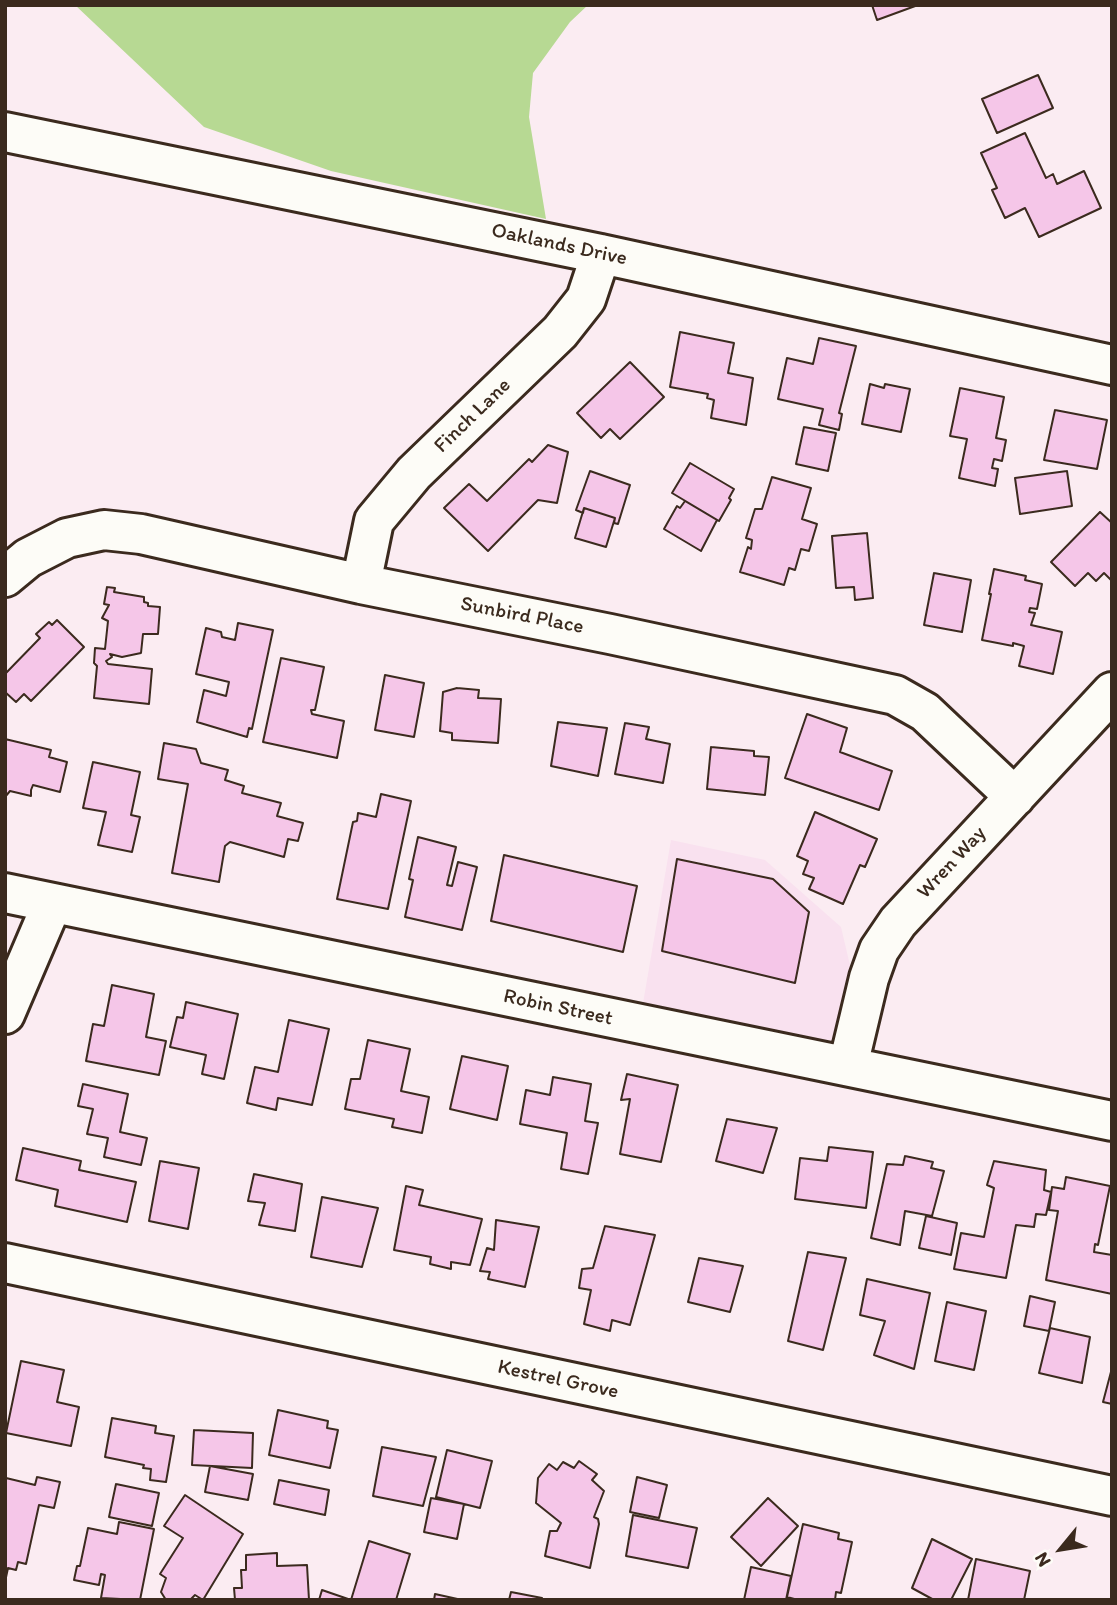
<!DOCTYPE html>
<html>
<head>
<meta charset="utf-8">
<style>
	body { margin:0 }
	#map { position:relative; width:1117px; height:1605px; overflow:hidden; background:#fbecf2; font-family:Itim,sans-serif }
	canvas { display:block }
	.frame { position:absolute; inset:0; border:7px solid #3b2a1e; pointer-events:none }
	.north { position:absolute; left:1026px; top:1514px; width:70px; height:70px; -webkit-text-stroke:5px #fdfcf7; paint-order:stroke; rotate:240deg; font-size:19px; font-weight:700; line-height:28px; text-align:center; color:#3b2a1e }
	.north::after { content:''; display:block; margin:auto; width:24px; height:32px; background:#3b2a1e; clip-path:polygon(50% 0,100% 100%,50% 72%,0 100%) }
</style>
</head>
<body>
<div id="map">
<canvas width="1117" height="1605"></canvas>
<div class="frame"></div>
<div class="north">N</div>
</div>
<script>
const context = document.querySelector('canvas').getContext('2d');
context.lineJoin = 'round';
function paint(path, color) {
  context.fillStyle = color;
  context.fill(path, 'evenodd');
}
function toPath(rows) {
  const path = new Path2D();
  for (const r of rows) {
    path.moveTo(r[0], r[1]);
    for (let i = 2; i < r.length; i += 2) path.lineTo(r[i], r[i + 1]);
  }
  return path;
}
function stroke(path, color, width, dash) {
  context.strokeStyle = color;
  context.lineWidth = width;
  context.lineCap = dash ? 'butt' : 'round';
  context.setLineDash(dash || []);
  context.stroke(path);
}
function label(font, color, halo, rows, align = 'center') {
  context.font = font + ' Itim,sans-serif';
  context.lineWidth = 5;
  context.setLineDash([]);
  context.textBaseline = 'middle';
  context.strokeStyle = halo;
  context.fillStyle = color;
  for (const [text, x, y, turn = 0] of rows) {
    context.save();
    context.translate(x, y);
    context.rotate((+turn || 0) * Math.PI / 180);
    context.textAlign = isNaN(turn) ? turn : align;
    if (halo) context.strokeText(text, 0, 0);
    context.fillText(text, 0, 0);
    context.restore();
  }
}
paint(toPath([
	[671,840,765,860,841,927,853,978,843,1032,831,1046,642,1009]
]), '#f9e1ef');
paint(toPath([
	[75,5,588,5,570,22,533,73,529,117,546,219,331,171,204,127]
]), '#b7d993');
const building = toPath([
	[872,5,918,5,877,20,872,5],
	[1038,75,1053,108,997,133,982,99,1038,75],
	[1025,133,1046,178,1053,174,1057,184,1084,171,1101,208,1039,237,1025,208,1005,218,992,190,997,188,981,153,1025,133],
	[680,332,734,343,728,373,753,378,746,425,711,418,714,400,707,398,708,394,670,387,680,332],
	[819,338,856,346,839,413,842,414,839,430,819,425,823,409,778,399,787,358,813,364,819,338],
	[630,362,664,397,620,439,610,429,601,438,577,413,630,362],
	[870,384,884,388,885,384,910,389,901,432,862,424,870,384],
	[960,388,1004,397,996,438,1006,440,1002,461,994,459,992,468,998,469,995,486,959,478,967,439,950,436,960,388],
	[1055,410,1107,420,1097,469,1044,460,1055,410],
	[804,427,836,433,828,471,796,464,804,427],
	[548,445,568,452,557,503,538,500,488,551,444,508,469,484,487,501,529,459,532,462,548,445],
	[690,463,734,489,729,498,731,500,719,521,672,493,690,463],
	[590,471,630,485,618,524,614,523,615,518,584,508,583,513,576,510,590,471],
	[1067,471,1072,506,1020,514,1015,478,1067,471],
	[772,477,811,488,802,519,817,524,809,551,801,549,795,570,789,568,784,585,740,572,748,547,751,549,752,540,746,538,755,509,762,509,772,477],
	[685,501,717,520,701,551,664,529,677,506,680,508,685,501],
	[584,508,615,518,606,547,575,538,584,508],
	[1100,512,1112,523,1112,581,1104,573,1096,581,1088,573,1075,586,1051,562,1100,512],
	[867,533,873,598,855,600,854,587,836,588,832,536,867,533],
	[994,569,1026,576,1025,580,1042,584,1037,609,1030,608,1029,612,1035,613,1031,625,1062,632,1053,674,1019,666,1024,646,1013,643,1013,646,982,640,991,594,989,594,994,569],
	[934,573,971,580,962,632,924,625,934,573],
	[107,587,115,588,114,592,144,597,144,602,148,603,148,606,160,607,158,634,143,634,141,653,122,657,110,654,112,657,106,661,108,664,152,669,149,704,94,698,97,666,94,663,95,648,105,649,108,621,102,618,109,605,104,604,107,587],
	[57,620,84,647,31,701,24,694,16,702,5,692,5,674,40,638,36,634,49,622,52,625,57,620],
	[238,623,273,630,252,729,249,728,247,737,197,722,204,690,226,696,229,682,196,674,206,628,221,632,222,637,235,640,238,623],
	[281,658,324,667,315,710,311,710,312,714,344,721,337,758,263,742,281,658],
	[385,675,424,683,414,737,375,730,385,675],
	[457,688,479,690,478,698,501,699,498,743,452,740,452,733,440,731,443,692,457,688],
	[807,714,847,728,840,752,892,771,879,810,785,778,807,714],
	[558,722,607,728,598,776,551,766,558,722],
	[625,723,649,727,646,739,670,744,663,783,615,774,625,723],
	[5,739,51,750,49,757,67,762,60,792,33,785,31,790,31,796,10,791,5,797,5,739],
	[164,743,196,749,201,763,228,770,225,780,244,786,242,793,281,803,277,816,303,823,298,841,288,839,284,857,230,842,225,846,219,882,172,873,188,784,158,779,164,743],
	[711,747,754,751,754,756,769,757,765,795,707,789,711,747],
	[93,762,140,772,131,815,140,817,132,852,98,845,106,812,83,808,93,762],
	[381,794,411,801,388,909,337,899,353,822,357,821,358,813,376,817,381,794],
	[815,812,877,839,865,867,860,865,843,904,809,889,814,878,803,874,808,861,797,856,815,812],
	[418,837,456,847,447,885,452,886,458,862,477,867,462,930,405,917,413,880,409,879,418,837],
	[504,855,637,886,623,952,491,921,504,855],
	[677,859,773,879,809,912,795,983,662,951,677,859],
	[112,985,154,994,146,1037,166,1041,159,1075,86,1061,93,1024,104,1026,112,985],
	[186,1002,238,1014,224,1079,202,1074,206,1055,170,1047,177,1017,183,1018,186,1002],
	[289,1020,329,1029,312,1105,278,1098,276,1110,247,1103,255,1067,278,1072,289,1020],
	[368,1040,410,1049,401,1091,429,1097,422,1133,392,1127,394,1119,345,1109,351,1079,360,1079,368,1040],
	[462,1056,508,1066,497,1120,450,1109,462,1056],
	[627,1074,678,1085,661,1162,620,1154,630,1099,621,1100,627,1074],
	[553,1077,591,1084,585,1121,598,1123,588,1174,561,1169,567,1133,520,1124,526,1090,550,1095,553,1077],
	[83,1084,128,1094,120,1132,147,1138,141,1165,104,1157,108,1138,87,1134,93,1109,78,1106,83,1084],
	[727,1119,777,1128,763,1173,716,1161,727,1119],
	[829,1147,873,1152,866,1208,795,1199,800,1158,827,1161,829,1147],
	[23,1148,81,1161,79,1170,136,1182,127,1222,55,1206,58,1190,16,1180,23,1148],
	[905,1156,933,1162,931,1168,944,1171,932,1216,905,1211,900,1245,871,1238,887,1164,903,1165,905,1156],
	[160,1161,199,1168,188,1229,149,1221,160,1161],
	[994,1161,1046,1170,1044,1190,1051,1192,1046,1215,1036,1214,1034,1227,1016,1225,1006,1278,954,1269,961,1233,984,1237,994,1188,987,1185,994,1161],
	[254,1174,302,1184,295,1231,259,1225,265,1203,248,1201,254,1174],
	[1066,1177,1110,1186,1098,1245,1095,1244,1094,1252,1112,1255,1112,1294,1046,1280,1058,1211,1049,1210,1052,1187,1064,1189,1066,1177],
	[406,1186,423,1190,419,1205,482,1219,470,1265,451,1262,451,1269,430,1264,431,1257,394,1250,406,1186],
	[322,1197,378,1208,362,1267,311,1257,322,1197],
	[926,1216,957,1223,951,1255,919,1248,926,1216],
	[496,1220,539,1227,525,1287,488,1279,490,1272,480,1271,487,1248,494,1250,496,1220],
	[605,1226,655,1235,630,1325,612,1320,610,1331,584,1324,591,1290,579,1288,582,1269,593,1268,605,1226],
	[808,1252,846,1258,823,1350,788,1341,808,1252],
	[699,1258,743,1266,730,1312,688,1302,699,1258],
	[867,1279,930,1293,914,1369,874,1355,885,1321,860,1315,867,1279],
	[1030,1296,1055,1302,1049,1331,1024,1326,1030,1296],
	[947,1302,986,1311,974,1370,935,1361,947,1302],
	[1050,1328,1090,1337,1082,1383,1039,1373,1050,1328],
	[21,1361,64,1370,57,1402,79,1407,71,1446,6,1433,21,1361],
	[1112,1368,1112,1404,1103,1402,1112,1368],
	[278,1410,328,1421,327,1428,338,1430,330,1468,269,1455,278,1410],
	[112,1418,156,1426,155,1433,174,1436,166,1482,150,1480,151,1469,143,1468,144,1465,105,1457,112,1418],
	[194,1430,253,1433,252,1468,192,1465,194,1430],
	[382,1447,436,1457,423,1506,373,1496,382,1447],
	[447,1450,492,1461,480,1508,436,1497,447,1450],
	[579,1461,597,1474,592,1480,604,1491,594,1517,598,1519,599,1524,590,1568,545,1556,550,1531,557,1531,561,1523,536,1503,538,1478,549,1464,557,1470,563,1462,574,1468,579,1461],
	[210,1466,253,1474,248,1500,205,1492,210,1466],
	[37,1477,60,1482,54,1508,39,1505,26,1564,18,1562,16,1570,8,1568,5,1582,6,1478,35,1485,37,1477],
	[637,1477,667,1485,659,1518,630,1512,637,1477],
	[279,1480,329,1490,325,1515,274,1504,279,1480],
	[116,1484,159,1493,152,1526,109,1517,116,1484],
	[185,1495,243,1534,203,1600,195,1595,190,1600,166,1600,161,1592,166,1578,160,1574,183,1538,164,1526,185,1495],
	[431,1498,464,1504,457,1539,424,1532,431,1498],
	[768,1498,798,1526,761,1566,731,1537,768,1498],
	[633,1515,697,1528,688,1568,626,1556,633,1515],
	[119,1522,154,1529,140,1600,101,1598,105,1575,101,1574,99,1585,74,1580,77,1566,80,1566,88,1528,117,1534,119,1522],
	[803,1524,839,1533,838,1539,852,1542,841,1593,836,1592,835,1600,798,1600,787,1597,803,1524],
	[932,1539,972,1559,951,1600,934,1600,912,1588,932,1539],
	[369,1541,410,1554,396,1600,319,1600,322,1590,351,1600,369,1541],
	[277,1553,277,1566,307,1565,309,1600,235,1600,234,1588,242,1588,241,1570,246,1570,246,1555,277,1553],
	[976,1559,1030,1571,1024,1600,968,1600,976,1559],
	[751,1567,791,1576,786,1600,744,1600,751,1567],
	[511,1592,542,1598,542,1600,509,1600,511,1592],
	[435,1594,462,1600,434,1600,435,1594]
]);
paint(building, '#f5c6e8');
stroke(building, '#3b2a1e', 2);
const minor = toPath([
	[5,132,601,254,1112,365],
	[5,577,28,558,67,538,104,530,141,534,361,584,610,634,895,695,925,712,1015,797],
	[361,584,374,521,414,473,560,332,586,299,601,254],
	[5,893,1112,1121],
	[5,1014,52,904],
	[848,1066,869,978,879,950,898,922,1112,692],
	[5,1263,1112,1496]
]);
stroke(minor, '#3b2a1e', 44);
stroke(minor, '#fdfcf7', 38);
label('21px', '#3b2a1e', '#fdfcf7', [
	["Oaklands Drive",559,245,12],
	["Finch Lane",473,416,-44],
	["Sunbird Place",522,616,11],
	["Wren Way",952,863,-47],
	["Robin Street",558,1008,12],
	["Kestrel Grove",558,1380,12]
]);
</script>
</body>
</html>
